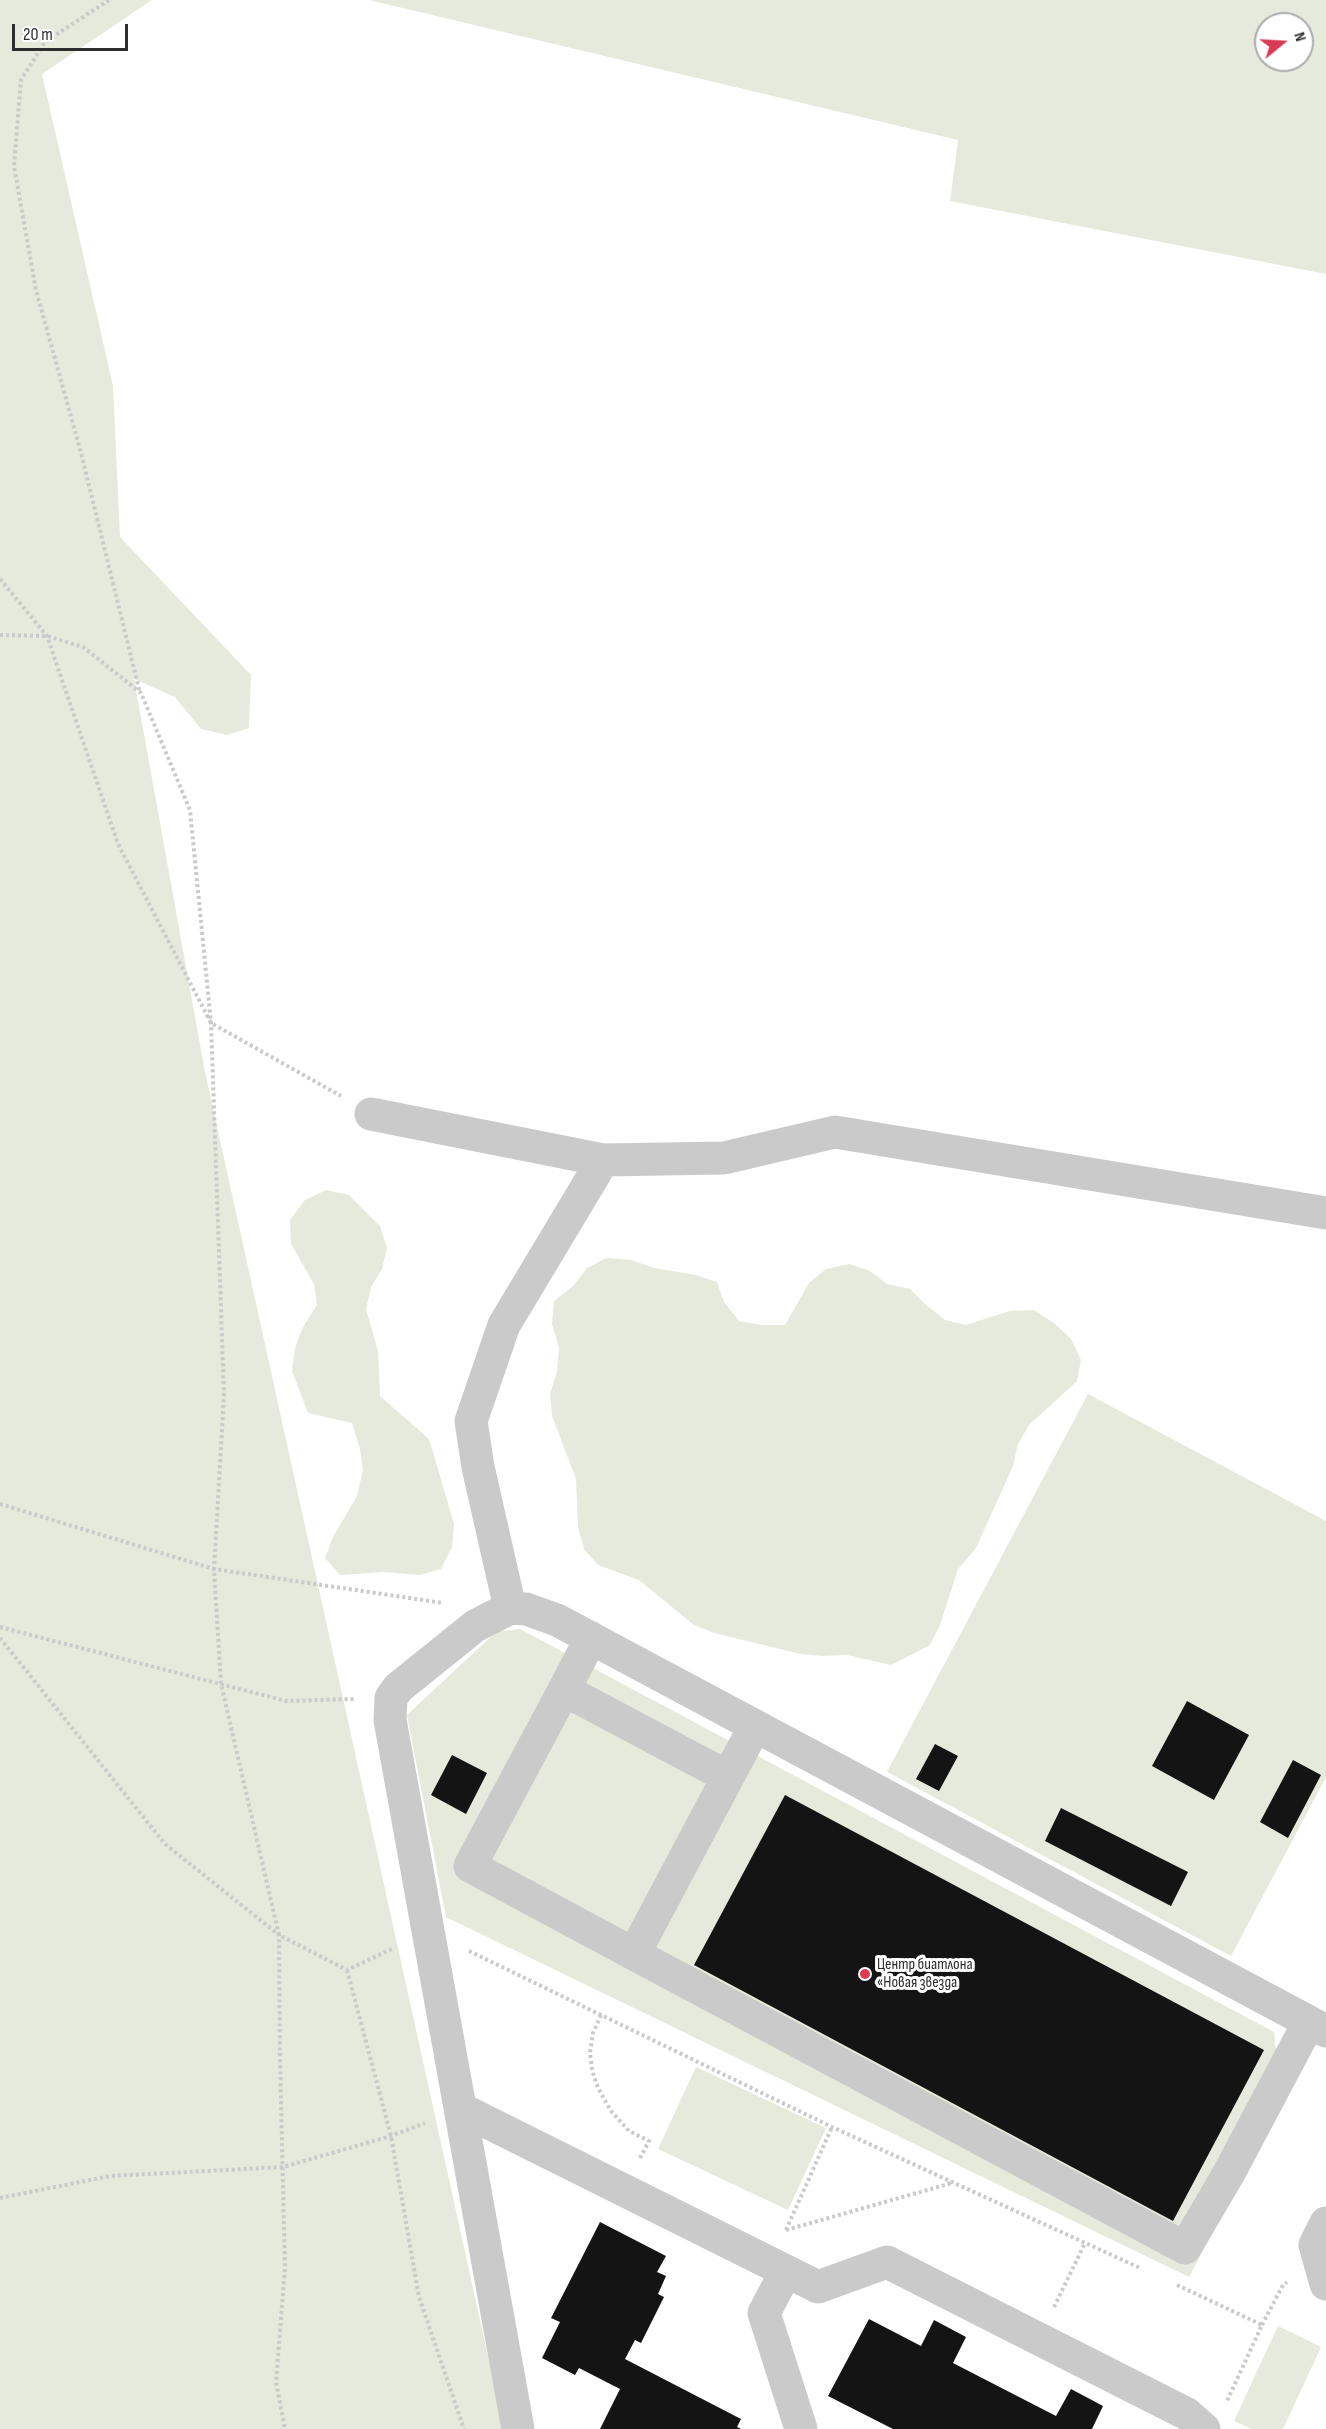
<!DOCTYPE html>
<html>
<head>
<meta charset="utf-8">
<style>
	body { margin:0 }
	#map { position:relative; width:1326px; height:2429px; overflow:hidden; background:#fff; font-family:"Sofia Sans Condensed",sans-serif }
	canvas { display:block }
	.north { position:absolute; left:1254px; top:12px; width:60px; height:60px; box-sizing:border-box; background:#fff; border:2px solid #ababab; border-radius:50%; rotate:72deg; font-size:16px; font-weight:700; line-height:24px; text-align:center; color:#2d2d2d }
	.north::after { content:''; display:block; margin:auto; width:21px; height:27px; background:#da3a53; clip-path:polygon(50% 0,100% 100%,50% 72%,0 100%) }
	.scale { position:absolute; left:12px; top:24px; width:116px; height:27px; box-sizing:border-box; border:3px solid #2d2d2d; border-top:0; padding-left:8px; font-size:18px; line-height:21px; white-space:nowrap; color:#2d2d2d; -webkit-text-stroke:4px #fff; paint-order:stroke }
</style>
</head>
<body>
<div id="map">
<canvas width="1326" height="2429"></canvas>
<div class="north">N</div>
<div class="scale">20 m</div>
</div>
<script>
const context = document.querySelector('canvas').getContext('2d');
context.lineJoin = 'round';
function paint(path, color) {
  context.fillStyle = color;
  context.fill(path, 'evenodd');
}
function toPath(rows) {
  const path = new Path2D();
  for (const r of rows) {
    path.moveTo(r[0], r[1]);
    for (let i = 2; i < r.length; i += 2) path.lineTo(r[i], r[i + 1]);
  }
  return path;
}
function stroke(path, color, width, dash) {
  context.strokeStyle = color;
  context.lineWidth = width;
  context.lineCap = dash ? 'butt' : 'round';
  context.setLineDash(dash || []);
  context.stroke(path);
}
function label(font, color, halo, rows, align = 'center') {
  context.font = font + ' "Sofia Sans Condensed",sans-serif';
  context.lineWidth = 6;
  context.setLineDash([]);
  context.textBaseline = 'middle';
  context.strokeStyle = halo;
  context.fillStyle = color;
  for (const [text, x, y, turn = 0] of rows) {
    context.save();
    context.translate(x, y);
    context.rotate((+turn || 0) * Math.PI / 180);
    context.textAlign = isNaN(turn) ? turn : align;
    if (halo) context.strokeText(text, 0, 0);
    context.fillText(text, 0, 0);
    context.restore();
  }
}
paint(toPath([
	[0,0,152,0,42,74,113,386,120,537,251,675,249,728,227,735,201,729,175,697,134,679,205,1072,504,2429,0,2429],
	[369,0,1326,0,1326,274,950,201,958,140],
	[1266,24,1302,24,1302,60,1266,60],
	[326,1190,349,1195,380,1226,387,1248,382,1269,371,1287,366,1309,378,1351,380,1396,429,1439,454,1524,452,1547,441,1569,420,1575,384,1572,340,1575,325,1558,333,1537,357,1496,363,1470,360,1449,352,1423,308,1413,292,1371,295,1348,303,1327,317,1305,314,1284,291,1244,290,1220,305,1200],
	[606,1258,631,1260,654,1268,696,1275,717,1282,724,1302,739,1321,762,1325,785,1325,809,1283,826,1269,849,1264,870,1271,887,1284,910,1289,926,1305,945,1320,966,1325,1010,1311,1034,1310,1054,1323,1071,1339,1081,1360,1077,1381,1029,1425,1018,1444,1013,1466,976,1548,958,1569,940,1625,930,1645,891,1665,847,1655,822,1656,801,1654,714,1633,694,1625,639,1580,598,1565,584,1549,578,1527,576,1479,552,1416,550,1394,557,1371,559,1348,552,1324,554,1301,573,1286,587,1268],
	[1088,1394,1326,1521,1326,1777,1231,1956,887,1772],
	[520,1629,1274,2032,1276,2052,1241,2179,1189,2277,446,1917,407,1715,496,1632],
	[696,2067,826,2128,788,2210,658,2149],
	[1278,2326,1321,2347,1283,2429,1252,2429,1234,2421]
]), '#e5eadc');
paint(toPath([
	[1187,1701,1249,1735,1214,1800,1152,1766],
	[935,1744,958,1756,939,1791,916,1779],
	[452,1755,487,1773,466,1814,431,1795],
	[1293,1760,1321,1775,1288,1838,1260,1822],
	[785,1795,1264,2050,1173,2221,694,1965],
	[1061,1808,1188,1872,1171,1906,1045,1841],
	[600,2222,666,2256,657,2272,666,2276,658,2294,664,2297,641,2343,635,2340,625,2359,741,2419,737,2427,741,2429,600,2429,620,2389,579,2368,575,2375,542,2358,560,2322,551,2318],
	[869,2319,921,2346,934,2320,966,2337,953,2363,1056,2416,1071,2389,1103,2406,1092,2429,893,2429,828,2396]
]), '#141414');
stroke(toPath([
	[109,0,45,42,21,80,14,166,36,290,81,453,140,693],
	[0,579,47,636,118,844,211,1023,341,1096],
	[0,635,47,636,83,647,141,693,190,810,211,1023,224,1395,214,1569,221,1684,279,1935,347,1970,394,1948],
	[0,1504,214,1569,443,1603],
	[0,1627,286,1701,356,1699],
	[0,1638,165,1844,279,1935,280,2059,285,2268,276,2382,285,2429],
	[469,1951,832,2127,1140,2268],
	[347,1970,391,2136,419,2297,464,2429],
	[601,2015,593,2033,590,2052,592,2070,598,2088,611,2111,629,2131,649,2141,640,2158],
	[0,2198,110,2176,283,2167,391,2136,425,2123],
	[786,2230,952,2183],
	[786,2230,832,2127],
	[1177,2285,1262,2325,1227,2401],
	[1054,2307,1085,2243],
	[1262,2325,1283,2285,1287,2282]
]), '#cacaca', 4, [3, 3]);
stroke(toPath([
	[371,1114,603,1160,724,1158,835,1132,1326,1213],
	[510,1608,478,1467,471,1421,504,1325,603,1160],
	[564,1690,591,1638],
	[755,1726,634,1954,1185,2248,1229,2173,1309,2022],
	[634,1954,470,1866,564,1690,728,1777],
	[461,2109,818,2287,887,2262,1187,2414,1204,2429],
	[1326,2223,1315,2245,1326,2284],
	[786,2271,764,2313,801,2429],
	[518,2429,390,1720,391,1698,398,1688,475,1626,510,1608,526,1609,557,1620,1326,2031]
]), '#cacaca', 33);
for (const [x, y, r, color] of [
	[865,1974,6,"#da3a53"]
]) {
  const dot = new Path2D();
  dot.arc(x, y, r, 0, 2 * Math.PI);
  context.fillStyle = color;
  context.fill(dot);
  stroke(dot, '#fff', 2);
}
label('16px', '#2d2d2d', '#fff', [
	["Центр биатлона",877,1965],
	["«Новая звезда",877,1983]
], 'left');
</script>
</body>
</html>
